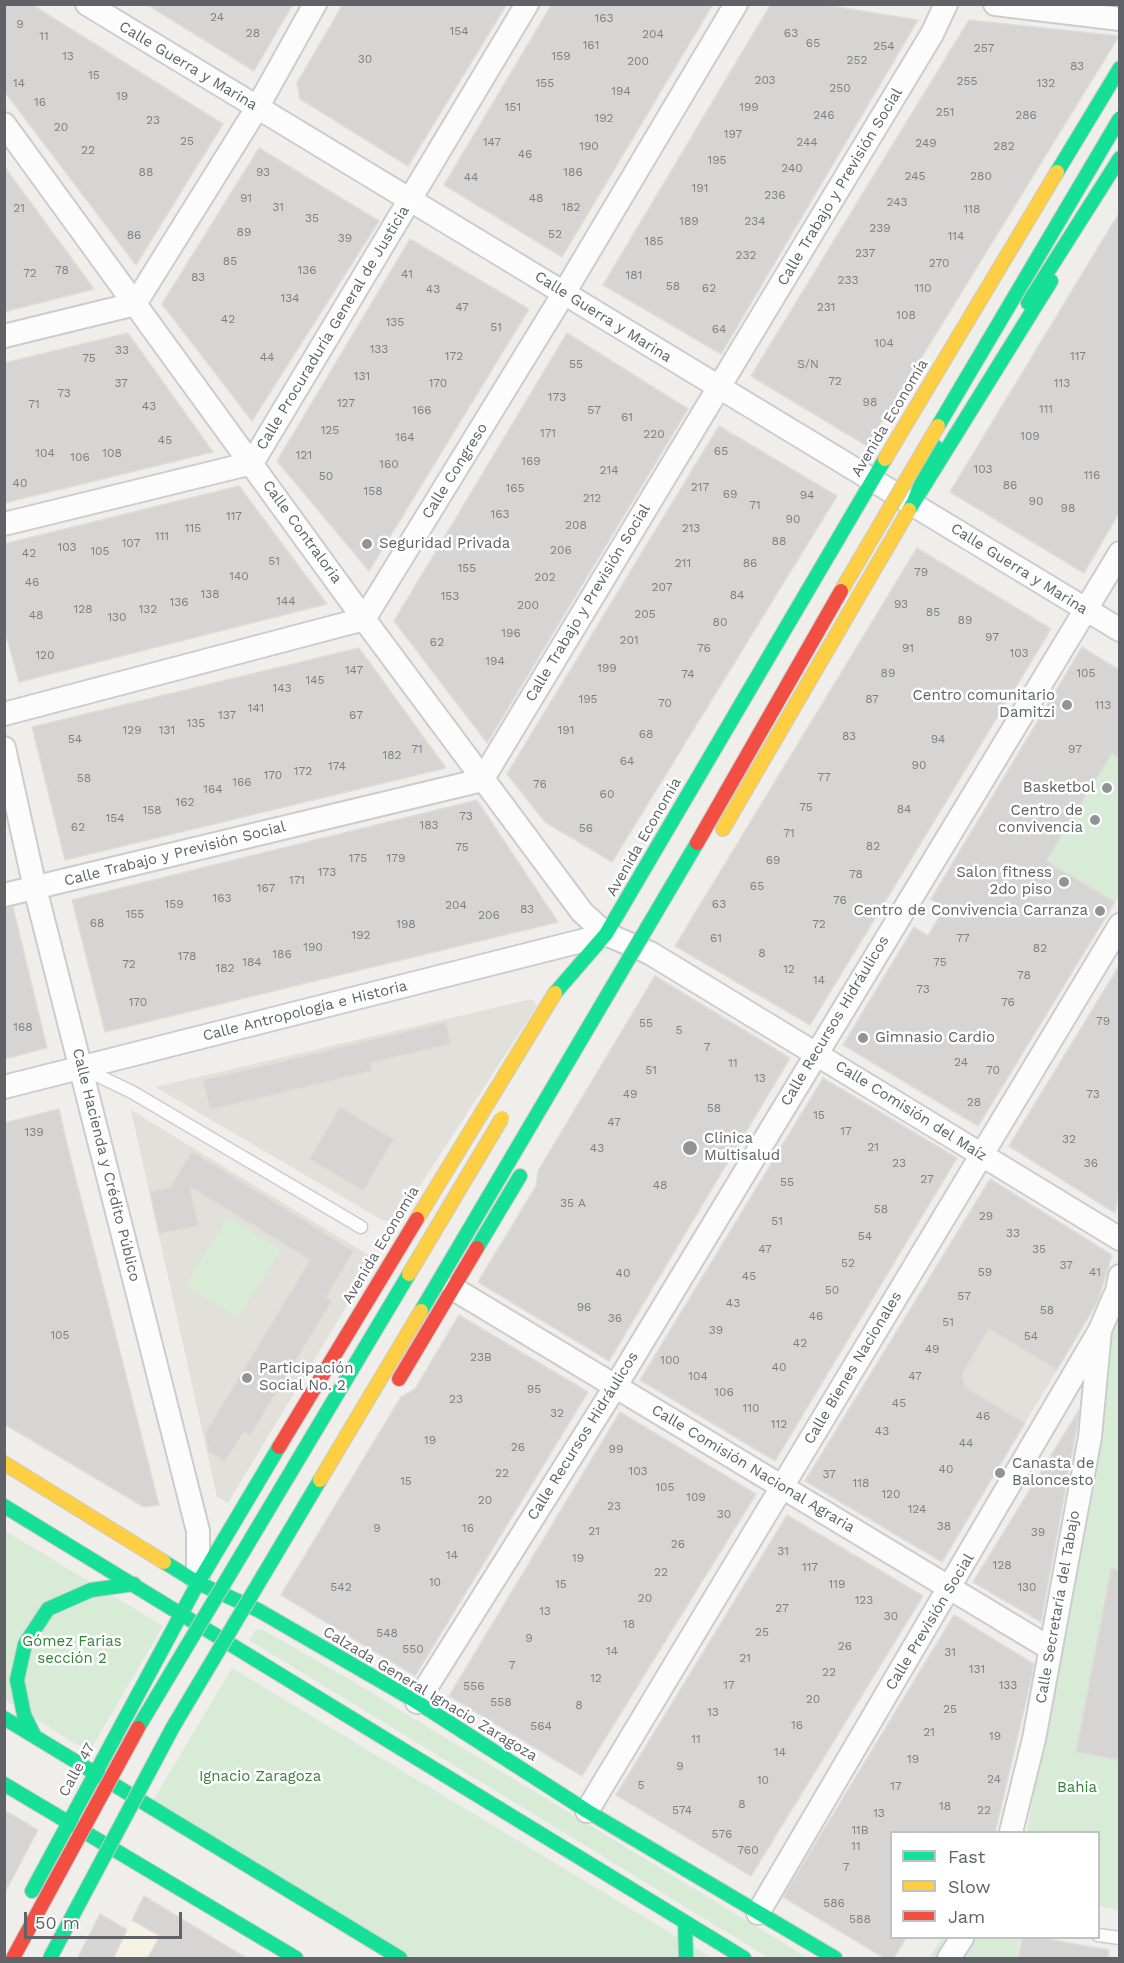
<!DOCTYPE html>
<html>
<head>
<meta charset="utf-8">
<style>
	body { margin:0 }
	#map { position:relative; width:1124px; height:1963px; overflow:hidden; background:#efeeea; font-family:"Work Sans",sans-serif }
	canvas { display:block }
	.frame { position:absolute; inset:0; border:6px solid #5f6368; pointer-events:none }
	.legend { position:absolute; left:890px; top:1831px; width:210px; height:108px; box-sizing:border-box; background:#fff; border:2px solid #bfc1c3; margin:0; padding:8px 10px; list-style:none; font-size:18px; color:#5f6368 }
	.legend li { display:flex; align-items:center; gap:12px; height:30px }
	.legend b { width:30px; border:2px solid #bfc1c3 }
	.scale { position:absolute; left:24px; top:1912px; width:158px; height:27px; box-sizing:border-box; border:3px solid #5f6368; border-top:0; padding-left:8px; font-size:18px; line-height:21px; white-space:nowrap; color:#5f6368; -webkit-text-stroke:4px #fff; paint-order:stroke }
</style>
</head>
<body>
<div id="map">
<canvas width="1124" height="1963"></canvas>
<div class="frame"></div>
<ul class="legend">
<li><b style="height:8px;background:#16e098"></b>Fast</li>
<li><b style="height:8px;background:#ffcf43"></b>Slow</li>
<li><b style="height:8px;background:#f24e42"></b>Jam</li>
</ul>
<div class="scale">50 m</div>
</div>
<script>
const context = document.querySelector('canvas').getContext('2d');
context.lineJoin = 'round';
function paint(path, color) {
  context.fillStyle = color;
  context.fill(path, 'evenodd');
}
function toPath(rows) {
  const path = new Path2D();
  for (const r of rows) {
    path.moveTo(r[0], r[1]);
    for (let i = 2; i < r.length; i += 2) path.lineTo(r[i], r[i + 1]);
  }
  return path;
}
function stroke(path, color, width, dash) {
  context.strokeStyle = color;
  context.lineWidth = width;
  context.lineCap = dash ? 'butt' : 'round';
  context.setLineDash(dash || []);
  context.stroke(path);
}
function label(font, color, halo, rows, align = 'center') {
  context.font = font + ' "Work Sans",sans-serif';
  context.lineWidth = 5;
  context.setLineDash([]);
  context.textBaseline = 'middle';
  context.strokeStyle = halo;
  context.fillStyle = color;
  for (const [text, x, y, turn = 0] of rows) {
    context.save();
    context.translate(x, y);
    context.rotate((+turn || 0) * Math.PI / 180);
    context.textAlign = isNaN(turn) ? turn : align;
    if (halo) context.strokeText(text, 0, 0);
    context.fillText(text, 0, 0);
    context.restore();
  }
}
paint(toPath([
	[144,1896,198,1928,183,1958,113,1958]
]), '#f7f3e4');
paint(toPath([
	[532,999,537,1006,396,1222,382,1220,155,1087],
	[131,1110,375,1259,228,1503,217,1497],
	[989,1329,1057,1370,1025,1423,957,1382]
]), '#e2e0da');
paint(toPath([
	[1111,753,1119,758,1120,894,1115,902,1046,861],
	[228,1217,281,1250,238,1318,185,1285],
	[1119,1295,1119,1910,1099,1906,1098,1832,1027,1832],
	[4,1530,163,1626,89,1752,5,1700],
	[256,1629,265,1631,354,1682,808,1958,769,1958,249,1640],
	[232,1668,712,1958,411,1958,151,1804],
	[942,1938,1020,1938,1017,1958,929,1958]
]), '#d8ebd6');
const building = toPath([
	[4,4,31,4,223,124,136,265,4,91,4,4],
	[146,4,293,4,254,71,146,4],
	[343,4,507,4,408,166,300,99,297,83,343,4],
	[552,4,713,4,562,257,444,185,552,4],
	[771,4,819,4,918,20,721,354,603,285,771,4],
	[969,20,1119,36,867,446,751,376,969,20],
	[259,148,379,221,252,421,162,304,259,148],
	[4,166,45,222,94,289,4,312,4,166],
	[1119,213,1119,513,1084,573,950,492,1119,213],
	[410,239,529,309,369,571,277,461,410,239],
	[128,333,213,452,4,503,4,363,128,333],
	[567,333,688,409,487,743,394,621,567,333],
	[719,426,837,496,612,862,545,822,507,774,719,426],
	[239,486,327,604,19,682,4,627,4,544,239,486],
	[917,548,1051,629,810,1025,675,946,917,548],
	[1082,647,1119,670,1119,758,1112,753,1046,861,1115,902,978,1126,843,1045,914,927,928,936,945,907,931,899,1082,647],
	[359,648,446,768,65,860,32,727,359,648],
	[477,800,558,922,105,1032,72,900,477,800],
	[13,907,47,1048,4,1059,4,908,13,907],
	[1119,966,1119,1192,1115,1213,1009,1146,1119,966],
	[655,976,790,1058,609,1361,478,1282,536,1186,538,1171,655,976],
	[446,1022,451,1044,370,1063,372,1071,210,1110,203,1080,446,1022],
	[823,1078,957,1158,775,1461,640,1380,823,1078],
	[340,1107,394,1139,363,1191,309,1159,340,1107],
	[59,1109,66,1140,159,1505,144,1507,4,1424,4,1123,59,1109],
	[192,1151,354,1251,326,1297,332,1301,250,1436,244,1432,225,1462,209,1452,205,1433,310,1260,190,1187,199,1226,159,1234,150,1192,170,1187,192,1151],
	[990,1179,1112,1255,1098,1301,1057,1370,989,1329,962,1374,965,1387,1025,1423,942,1562,805,1481,990,1179],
	[459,1315,588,1392,415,1676,281,1595,401,1397,415,1389,459,1315],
	[1079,1410,1078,1421,1041,1622,973,1582,1079,1410],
	[620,1412,756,1494,582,1776,449,1696,620,1412],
	[787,1515,923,1596,751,1876,616,1795,787,1515],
	[1111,1569,1119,1570,1119,1760,1076,1752,1111,1569],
	[954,1615,1034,1664,1030,1684,995,1833,891,1833,891,1938,906,1938,893,1959,886,1959,783,1897,954,1615],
	[4,1810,38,1830,4,1894,4,1810],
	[144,1896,205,1933,248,1959,147,1959,160,1936,132,1920,144,1896],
	[100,1914,127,1930,113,1959,77,1959,100,1914],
	[1022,1938,1042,1938,1109,1950,1108,1959,1018,1959,1022,1938]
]);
paint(building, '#d6d5d3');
stroke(building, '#deddd9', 1.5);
const lane = toPath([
	[84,1069,132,1092,361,1227],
	[1098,1935,1120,1938]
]);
const street = toPath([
	[87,4,1120,630],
	[995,4,1120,19],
	[4,124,364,619,582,912,606,934,650,953,1120,1239],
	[4,336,135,304,257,108,315,4],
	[4,524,252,463,527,4],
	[4,714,364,619,564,293,736,4],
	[4,748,35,888,198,1531,198,1581],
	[4,895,482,780,932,34,946,4],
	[4,1087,605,935],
	[454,1289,1051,1649],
	[417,1702,615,1387,1120,553],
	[587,1811,1120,925],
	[1011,1832,1034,1739,1090,1437,1100,1330,1117,1291,1120,1276],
	[758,1913,1100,1330],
	[949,1958,962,1938]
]);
const fast = toPath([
	[1057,172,1120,68],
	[1028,303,1120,158],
	[913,504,936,447],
	[909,510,1051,281],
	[555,993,606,934,885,459],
	[477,1248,520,1176],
	[4,1506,744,1958],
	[164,1562,198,1583,258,1610,417,1702,587,1811,835,1958],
	[4,1718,400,1958],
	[34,1735,24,1715,17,1680,25,1644,48,1609,91,1590,134,1584],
	[4,1784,296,1958],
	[32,1891,198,1583,279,1447],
	[685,1922,686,1958]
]);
const slow = toPath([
	[885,459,1057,172],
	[723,829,909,510],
	[417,1219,555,993],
	[4,1463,164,1562]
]);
const jam = toPath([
	[399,1379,477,1248],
	[279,1447,417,1219]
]);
stroke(lane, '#cbcccc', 15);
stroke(street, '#cbcccc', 26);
stroke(fast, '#cacacb', 16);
stroke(slow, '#cacacb', 16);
stroke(jam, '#cacacb', 16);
stroke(lane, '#fdfcfc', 12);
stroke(street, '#fdfcfc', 22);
stroke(fast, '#16e098', 14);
stroke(slow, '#ffcf43', 14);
stroke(jam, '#f24e42', 14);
const fastBridge = toPath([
	[938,426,1120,118],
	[421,1311,697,843],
	[138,1728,409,1274],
	[50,1958,173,1727,320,1480]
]);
const slowBridge = toPath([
	[841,591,938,426],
	[409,1274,502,1118],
	[320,1480,421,1311]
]);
const jamBridge = toPath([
	[697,843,841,591],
	[13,1958,138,1728]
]);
stroke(fastBridge, '#cacacb', 16, []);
stroke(slowBridge, '#cacacb', 16, []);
stroke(jamBridge, '#cacacb', 16, []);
stroke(fastBridge, '#16e098', 14);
stroke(slowBridge, '#ffcf43', 14);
stroke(jamBridge, '#f24e42', 14);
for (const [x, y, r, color] of [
	[367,544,6,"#919496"],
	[1067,705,6,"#919496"],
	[1107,788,6,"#919496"],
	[1095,820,6,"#919496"],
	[1064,882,6,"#919496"],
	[1100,911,6,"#919496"],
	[863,1038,6,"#919496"],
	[690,1148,8,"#919496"],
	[247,1378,6,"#919496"],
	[1000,1473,6,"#919496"]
]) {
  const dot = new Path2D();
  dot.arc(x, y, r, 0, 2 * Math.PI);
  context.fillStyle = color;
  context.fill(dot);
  stroke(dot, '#fff', 2);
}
label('12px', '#7e8184', null, [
	["24",217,17],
	["163",604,18],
	["9",20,24],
	["154",459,31],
	["28",253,33],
	["63",791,33],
	["204",653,34],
	["11",44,36],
	["65",813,43],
	["161",591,45],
	["254",884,46],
	["257",984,48],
	["13",68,56],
	["159",561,56],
	["30",365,59],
	["252",857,60],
	["200",638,61],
	["83",1077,66],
	["15",94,75],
	["203",765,80],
	["255",967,81],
	["14",19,83],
	["155",545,83],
	["132",1046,83],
	["250",840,88],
	["194",621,91],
	["19",122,96],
	["16",40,102],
	["151",513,107],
	["199",749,107],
	["251",945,112],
	["246",824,115],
	["286",1026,115],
	["192",604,118],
	["23",153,120],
	["20",61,127],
	["197",733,134],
	["25",187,141],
	["147",492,142],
	["244",807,142],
	["249",926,143],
	["190",589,146],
	["282",1004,146],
	["22",88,150],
	["46",525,154],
	["195",717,160],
	["240",792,168],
	["88",146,172],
	["93",263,172],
	["186",573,172],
	["245",915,176],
	["280",981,176],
	["44",471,177],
	["191",700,188],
	["236",775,195],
	["91",246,198],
	["48",536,198],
	["243",897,202],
	["31",278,207],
	["182",571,207],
	["21",19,208],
	["118",972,209],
	["35",312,218],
	["189",689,221],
	["234",755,221],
	["239",880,228],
	["89",244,232],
	["52",555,234],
	["86",134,235],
	["114",956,236],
	["39",345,238],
	["185",654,241],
	["237",865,253],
	["232",746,255],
	["85",230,261],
	["270",939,263],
	["78",62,270],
	["136",307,270],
	["72",30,273],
	["41",407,274],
	["181",634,275],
	["83",198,277],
	["233",848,280],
	["58",673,286],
	["62",709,288],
	["110",923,288],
	["43",433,289],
	["134",290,298],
	["47",462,307],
	["231",826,307],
	["108",906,315],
	["42",228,319],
	["135",395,322],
	["51",496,327],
	["64",719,329],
	["104",884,343],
	["133",379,349],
	["33",122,350],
	["172",454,356],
	["117",1078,356],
	["44",267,357],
	["75",89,358],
	["55",576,364],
	["S/N",808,364],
	["131",362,376],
	["72",835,381],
	["37",121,383],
	["170",438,383],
	["113",1062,383],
	["73",64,393],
	["173",557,397],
	["98",870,402],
	["127",346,403],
	["71",34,404],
	["43",149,406],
	["111",1046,409],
	["166",422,410],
	["57",594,410],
	["61",627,417],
	["125",330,430],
	["171",548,433],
	["220",654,434],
	["109",1030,436],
	["164",405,437],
	["45",165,440],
	["65",721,451],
	["104",45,453],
	["108",112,453],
	["121",304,455],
	["106",80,457],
	["169",531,461],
	["160",389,464],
	["103",983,469],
	["214",609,470],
	["116",1092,475],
	["50",326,476],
	["40",20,483],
	["86",1010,485],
	["217",700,487],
	["165",515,488],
	["158",373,491],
	["69",730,494],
	["94",807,495],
	["212",592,498],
	["90",1036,501],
	["71",755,505],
	["98",1068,508],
	["163",500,514],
	["117",234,516],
	["90",793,519],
	["208",576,525],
	["115",193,528],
	["213",691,528],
	["111",162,536],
	["88",779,541],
	["107",131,543],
	["103",67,547],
	["206",561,550],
	["105",100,551],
	["42",29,553],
	["51",274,561],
	["211",683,563],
	["86",750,563],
	["155",467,568],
	["79",921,572],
	["140",239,576],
	["202",545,577],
	["46",32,582],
	["207",662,587],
	["138",210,594],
	["84",737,595],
	["153",450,596],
	["144",286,601],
	["136",179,602],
	["93",901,604],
	["200",528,605],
	["128",83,609],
	["132",148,609],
	["85",933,612],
	["205",645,614],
	["48",36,615],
	["130",117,617],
	["89",965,620],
	["80",720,622],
	["196",511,633],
	["97",992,637],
	["201",629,640],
	["62",437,642],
	["76",704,648],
	["91",908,648],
	["103",1019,653],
	["120",45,655],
	["194",495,661],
	["199",607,668],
	["147",354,670],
	["89",888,673],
	["105",1086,673],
	["74",688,674],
	["145",315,680],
	["143",282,688],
	["195",588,699],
	["87",872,699],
	["70",665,703],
	["113",1103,705],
	["141",256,708],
	["137",227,715],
	["67",356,715],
	["135",196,723],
	["129",132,730],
	["131",167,730],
	["191",566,730],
	["68",646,734],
	["83",849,736],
	["54",75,739],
	["94",938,739],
	["71",417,749],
	["97",1075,749],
	["182",392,755],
	["64",627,761],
	["90",919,765],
	["174",337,766],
	["172",303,771],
	["170",273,775],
	["77",824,777],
	["58",84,778],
	["166",242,782],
	["76",540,784],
	["164",213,789],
	["60",607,794],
	["162",185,802],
	["75",806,807],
	["84",904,809],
	["158",152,810],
	["73",466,816],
	["154",115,818],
	["183",429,825],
	["62",78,827],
	["56",586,828],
	["71",789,833],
	["82",873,846],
	["75",462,847],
	["175",358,858],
	["179",396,858],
	["69",773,860],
	["173",327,872],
	["78",856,874],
	["171",297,880],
	["65",757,886],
	["167",266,888],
	["163",222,898],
	["76",840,900],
	["159",174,904],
	["63",719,904],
	["204",456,905],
	["83",527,909],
	["155",135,914],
	["206",489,915],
	["68",97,923],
	["198",406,924],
	["72",819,924],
	["192",361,935],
	["61",716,938],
	["77",963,938],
	["190",313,947],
	["82",1040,948],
	["8",762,953],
	["186",282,954],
	["178",187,956],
	["184",252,962],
	["75",940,962],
	["72",129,964],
	["182",225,968],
	["12",789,969],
	["78",1024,975],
	["14",819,980],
	["73",923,989],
	["170",138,1002],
	["76",1008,1002],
	["79",1103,1021],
	["55",646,1023],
	["168",23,1027],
	["5",679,1030],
	["7",707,1047],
	["24",961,1062],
	["11",733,1063],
	["51",651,1070],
	["70",993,1070],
	["13",760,1078],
	["49",630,1094],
	["73",1093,1094],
	["28",974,1102],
	["58",714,1108],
	["15",819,1115],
	["47",614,1122],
	["17",846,1131],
	["139",34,1132],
	["32",1069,1139],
	["21",873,1147],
	["43",597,1148],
	["23",899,1163],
	["36",1091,1163],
	["27",927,1179],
	["55",787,1182],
	["48",660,1185],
	["35 A",573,1203],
	["58",881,1209],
	["29",986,1216],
	["51",777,1221],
	["33",1013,1233],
	["54",865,1236],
	["47",765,1249],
	["35",1039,1249],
	["52",848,1263],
	["37",1066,1265],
	["59",985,1272],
	["41",1095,1272],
	["40",623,1273],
	["45",749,1276],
	["50",832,1290],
	["57",964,1296],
	["43",733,1303],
	["96",584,1307],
	["58",1047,1310],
	["46",816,1316],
	["36",615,1318],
	["51",948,1322],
	["39",716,1330],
	["105",60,1335],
	["54",1031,1336],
	["42",800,1343],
	["49",932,1349],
	["23B",481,1357],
	["100",670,1360],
	["40",779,1367],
	["104",698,1376],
	["47",915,1376],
	["95",534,1389],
	["106",724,1392],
	["23",456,1399],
	["45",899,1403],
	["110",751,1408],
	["32",557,1413],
	["46",983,1416],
	["112",779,1424],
	["43",882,1431],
	["19",430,1440],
	["44",966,1443],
	["26",518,1447],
	["99",616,1449],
	["40",946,1469],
	["103",638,1471],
	["22",502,1473],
	["37",829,1474],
	["15",406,1481],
	["118",861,1483],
	["105",665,1487],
	["120",891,1494],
	["109",696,1497],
	["20",485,1500],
	["23",614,1506],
	["124",917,1509],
	["30",724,1514],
	["38",944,1526],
	["9",377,1528],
	["16",468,1528],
	["21",594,1531],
	["39",1038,1532],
	["26",678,1544],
	["31",783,1551],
	["14",452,1555],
	["19",578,1558],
	["128",1002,1565],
	["117",810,1567],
	["22",661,1572],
	["10",435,1582],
	["15",561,1584],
	["119",837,1584],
	["542",341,1587],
	["130",1027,1587],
	["20",645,1598],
	["123",864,1600],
	["27",782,1608],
	["13",545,1611],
	["30",891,1616],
	["18",629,1624],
	["25",762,1632],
	["548",387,1633],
	["9",529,1638],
	["26",845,1646],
	["550",413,1649],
	["14",612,1651],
	["31",950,1652],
	["21",745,1658],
	["7",512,1665],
	["131",977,1669],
	["22",829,1672],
	["12",596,1678],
	["17",729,1685],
	["133",1008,1685],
	["556",474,1686],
	["20",813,1699],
	["558",501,1702],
	["8",579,1705],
	["25",950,1709],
	["13",713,1712],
	["16",797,1725],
	["564",541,1726],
	["21",929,1732],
	["19",995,1736],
	["11",696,1739],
	["14",780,1752],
	["19",913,1759],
	["9",680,1766],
	["24",994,1779],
	["10",763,1780],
	["5",641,1785],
	["17",896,1786],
	["8",742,1804],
	["18",945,1806],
	["574",682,1810],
	["22",984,1810],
	["13",879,1813],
	["11B",860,1830],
	["576",722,1834],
	["11",856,1846],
	["760",748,1850],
	["7",846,1867],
	["586",834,1903],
	["588",860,1919]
]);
label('15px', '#5f6368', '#fff', [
	["Calle Guerra y Marina",188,66,31],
	["Calle Trabajo y Previsión Social",840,187,-59],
	["Calle Guerra y Marina",603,317,32],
	["Calle Procuraduría General de Justicia",333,328,-59],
	["Avenida Economía",890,418,-59],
	["Calle Congreso",455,471,-58],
	["Calle Contraloria",302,532,54],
	["Calle Guerra y Marina",1019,569,32],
	["Calle Trabajo y Previsión Social",588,603,-59],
	["Avenida Economía",644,837,-60],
	["Calle Trabajo y Previsión Social",175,854,-14],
	["Calle Antropología e Historia",305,1011,-14],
	["Calle Recursos Hidráulicos",835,1021,-59],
	["Calle Comisión del Maíz",911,1111,32],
	["Calle Hacienda y Crédito Público",106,1165,76],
	["Avenida Economía",381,1245,-59],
	["Calle Bienes Nacionales",853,1368,-59],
	["Calle Recursos Hidráulicos",583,1436,-58],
	["Calle Comisión Nacional Agraria",753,1469,31],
	["Calle Secretaría del Tabajo",1058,1607,-80],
	["Calle Previsión Social",930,1622,-59],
	["Calzada General Ignacio Zaragoza",430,1694,31],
	["Calle 47",77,1770,-61]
]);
label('15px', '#5f6368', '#fff', [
	["Seguridad Privada",379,544],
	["Centro comunitario",1055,696,"right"],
	["Damitzi",1055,713,"right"],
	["Basketbol",1095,788,"right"],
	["Centro de",1083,811,"right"],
	["convivencia",1083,828,"right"],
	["Salon fitness",1052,873,"right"],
	["2do piso",1052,890,"right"],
	["Centro de Convivencia Carranza",1088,911,"right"],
	["Gimnasio Cardio",875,1038],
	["Clinica",704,1139],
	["Multisalud",704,1156],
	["Participación",259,1369],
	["Social No. 2",259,1386],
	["Canasta de",1012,1464],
	["Baloncesto",1012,1481]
], 'left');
label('15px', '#348238', '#fff', [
	["Gómez Farias",72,1642],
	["sección 2",72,1659],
	["Ignacio Zaragoza",260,1777],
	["Bahia",1077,1788]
]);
</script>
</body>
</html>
